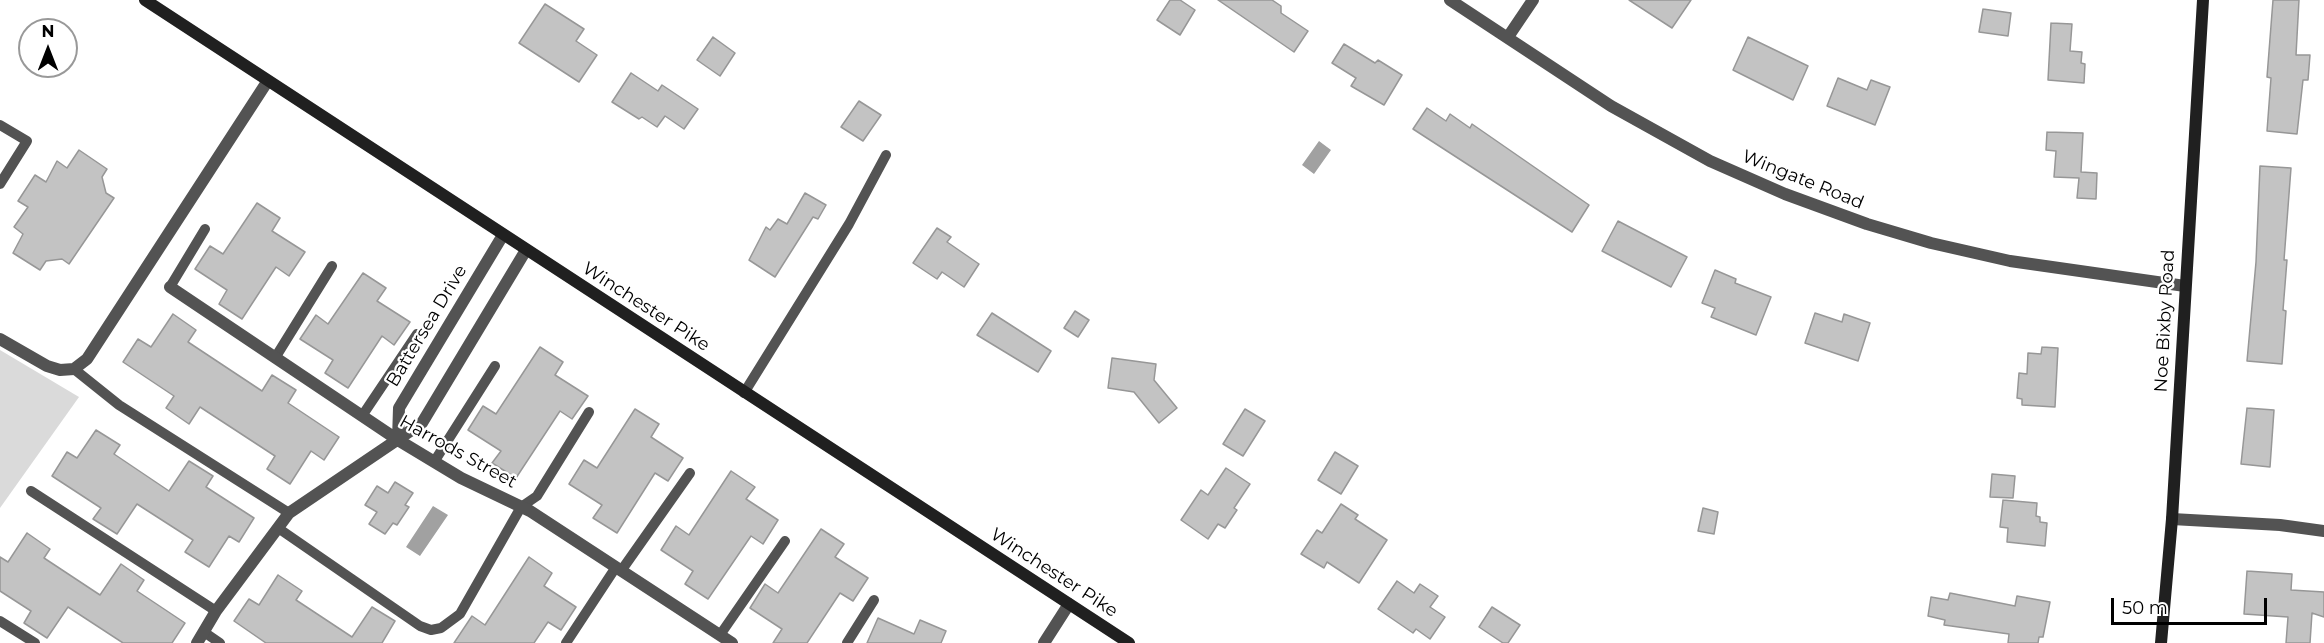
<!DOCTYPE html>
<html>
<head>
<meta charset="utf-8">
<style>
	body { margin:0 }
	#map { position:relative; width:2324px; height:643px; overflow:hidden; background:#fff; font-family:Montserrat,sans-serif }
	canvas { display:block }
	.north { position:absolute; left:18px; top:18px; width:60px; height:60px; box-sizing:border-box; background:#fff; border:2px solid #999; border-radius:50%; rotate:0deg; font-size:16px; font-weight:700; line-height:24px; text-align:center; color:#000 }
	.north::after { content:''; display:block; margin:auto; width:21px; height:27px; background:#000; clip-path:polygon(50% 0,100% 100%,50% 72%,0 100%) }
	.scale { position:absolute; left:2111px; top:598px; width:156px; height:27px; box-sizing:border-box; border:3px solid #000; border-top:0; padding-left:8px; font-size:18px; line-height:21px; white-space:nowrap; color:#000; -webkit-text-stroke:4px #fff; paint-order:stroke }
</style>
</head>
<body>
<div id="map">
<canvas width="2324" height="643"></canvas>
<div class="north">N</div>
<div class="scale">50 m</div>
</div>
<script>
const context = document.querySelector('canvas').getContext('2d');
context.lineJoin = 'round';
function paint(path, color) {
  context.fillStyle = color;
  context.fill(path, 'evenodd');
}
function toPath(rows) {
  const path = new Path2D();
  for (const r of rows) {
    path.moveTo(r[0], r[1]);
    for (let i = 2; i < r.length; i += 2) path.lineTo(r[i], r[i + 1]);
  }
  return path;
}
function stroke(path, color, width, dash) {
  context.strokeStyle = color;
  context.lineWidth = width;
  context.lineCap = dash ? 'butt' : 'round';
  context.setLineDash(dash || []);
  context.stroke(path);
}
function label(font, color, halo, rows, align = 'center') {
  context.font = font + ' Montserrat,sans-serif';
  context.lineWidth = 4.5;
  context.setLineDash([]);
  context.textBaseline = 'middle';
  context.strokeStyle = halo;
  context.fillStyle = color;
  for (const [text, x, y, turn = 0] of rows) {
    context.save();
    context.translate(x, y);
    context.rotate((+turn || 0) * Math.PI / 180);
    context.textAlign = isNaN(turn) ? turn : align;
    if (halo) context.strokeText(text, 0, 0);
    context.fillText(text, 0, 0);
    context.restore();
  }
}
paint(toPath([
	[0,350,79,397,0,508]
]), '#dadada');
paint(toPath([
	[1319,141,1331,150,1314,174,1302,165],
	[433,506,448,515,420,556,406,547]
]), '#a1a1a1');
const building = toPath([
	[1170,0,1180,0,1195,10,1180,35,1157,20,1170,0],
	[1218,0,1272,0,1281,6,1281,13,1308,31,1294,52,1218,0],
	[1629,0,1691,0,1672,28,1629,0],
	[2273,0,2299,0,2296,55,2310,55,2308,80,2303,80,2297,134,2267,131,2271,78,2267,77,2273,0],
	[545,4,584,29,576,41,597,55,579,82,519,43,545,4],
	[1983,9,2011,13,2008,36,1979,32,1983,9],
	[2051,23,2072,24,2070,51,2082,52,2081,63,2085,64,2084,83,2048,80,2051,23],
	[713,37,735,53,720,76,697,60,713,37],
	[1748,37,1808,66,1793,100,1733,70,1748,37],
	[1344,44,1375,63,1378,60,1402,75,1384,105,1351,86,1356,78,1332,63,1344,44],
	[631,73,658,91,662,85,698,109,684,129,665,116,657,127,642,117,639,119,612,102,631,73],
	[1838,78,1867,90,1871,80,1890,87,1875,125,1827,106,1838,78],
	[859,101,881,115,863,141,841,127,859,101],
	[1427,108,1446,121,1450,114,1470,128,1472,124,1589,205,1572,232,1413,129,1427,108],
	[2047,132,2083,133,2081,172,2097,173,2096,199,2077,198,2079,178,2054,177,2056,151,2046,150,2047,132],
	[79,150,107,169,102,177,106,193,114,198,69,264,62,259,46,261,40,270,13,253,23,234,14,227,28,207,18,201,35,175,46,182,57,161,67,168,79,150],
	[2260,166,2291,168,2284,260,2287,260,2283,310,2286,311,2282,364,2247,361,2256,262,2260,166],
	[805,193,826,205,818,219,813,217,775,277,749,260,766,227,770,230,778,219,787,224,805,193],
	[257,203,280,218,272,231,305,252,289,276,276,267,242,319,219,304,227,290,195,269,210,246,223,254,257,203],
	[1618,221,1687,257,1671,287,1602,251,1618,221],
	[937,228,951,237,947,242,979,264,964,287,942,272,937,279,913,263,937,228],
	[1715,270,1736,279,1735,283,1771,297,1756,335,1711,317,1715,308,1702,303,1715,270],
	[363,273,386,288,377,301,410,322,394,345,382,336,348,388,325,373,333,360,300,339,316,315,328,324,363,273],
	[1075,311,1089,320,1078,337,1064,328,1075,311],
	[992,313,1051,351,1038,372,977,335,992,313],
	[1815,313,1842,322,1844,314,1870,323,1858,361,1805,343,1815,313],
	[173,314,196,330,188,342,262,391,272,375,296,390,288,403,339,437,324,460,311,451,290,484,267,469,275,456,200,407,189,424,166,408,174,396,123,362,138,339,151,347,173,314],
	[540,347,563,362,555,375,588,396,572,419,560,411,516,478,492,463,501,451,468,430,483,406,496,414,540,347],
	[2042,347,2058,348,2055,407,2022,405,2022,399,2017,398,2019,373,2027,374,2028,353,2041,354,2042,347],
	[1112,358,1156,364,1154,380,1177,408,1159,423,1134,392,1108,388,1112,358],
	[2247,408,2274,410,2270,467,2241,464,2247,408],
	[635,409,659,424,651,437,683,458,668,481,655,473,617,533,593,518,602,505,569,484,584,460,597,468,635,409],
	[1245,409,1265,421,1243,456,1223,444,1245,409],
	[96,430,120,445,114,454,169,491,189,461,213,476,206,487,254,518,239,542,229,536,209,567,185,552,193,540,137,504,117,534,93,519,101,508,52,476,67,452,77,458,96,430],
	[1335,452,1358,466,1341,494,1318,480,1335,452],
	[1226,468,1250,484,1234,508,1237,510,1225,528,1218,524,1208,539,1181,520,1201,490,1208,495,1226,468],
	[731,471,755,487,746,499,778,520,763,544,751,536,708,599,685,584,693,571,661,550,676,526,689,535,731,471],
	[1992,474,2015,476,2013,498,1990,497,1992,474],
	[395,482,413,493,405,505,409,507,397,525,393,523,385,534,369,524,377,512,365,505,377,486,388,493,395,482],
	[2003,500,2037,503,2036,516,2040,517,2040,522,2047,523,2045,546,2007,542,2008,528,2000,527,2003,500],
	[1341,504,1358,515,1355,519,1387,540,1359,583,1327,562,1324,568,1301,554,1317,530,1322,533,1341,504],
	[1703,508,1718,512,1714,534,1698,531,1703,508],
	[821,529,844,544,835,557,868,578,853,601,840,593,807,643,773,643,782,629,750,608,765,584,778,593,821,529],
	[27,533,50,549,44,558,100,595,121,564,144,580,137,591,185,623,172,643,123,643,68,607,47,638,24,623,31,611,0,591,0,557,8,562,27,533],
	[529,557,552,573,544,586,576,607,561,630,548,622,534,643,454,643,472,616,485,625,529,557],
	[2247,571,2292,574,2291,590,2324,592,2324,617,2312,613,2310,643,2286,643,2288,617,2244,614,2247,571],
	[278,575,302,591,296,600,352,637,372,607,395,621,382,643,266,643,234,621,249,599,259,605,278,575],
	[1397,581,1414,593,1420,584,1438,596,1430,607,1445,617,1430,639,1416,629,1413,633,1378,609,1397,581],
	[1950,593,2015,606,2017,596,2050,602,2043,637,2039,637,2038,643,2008,643,2009,634,1944,625,1945,620,1928,616,1931,597,1948,600,1950,593],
	[1492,607,1520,625,1508,643,1503,643,1479,627,1492,607],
	[878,618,914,634,920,620,946,631,941,643,867,643,878,618]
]);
paint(building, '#c3c3c3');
stroke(building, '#979797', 1.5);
stroke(toPath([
	[0,125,27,141,0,184],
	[170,287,205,229],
	[275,358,332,266],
	[74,369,119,405,289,513],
	[744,393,849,224,886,155],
	[362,416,417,334],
	[434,462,495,366],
	[31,491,216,611],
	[278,528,420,626,431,630,441,628,460,614,521,507,537,496,589,412],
	[621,571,690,473],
	[0,621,35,643],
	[204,632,220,643],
	[720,635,785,541],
	[566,643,616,567],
	[847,643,874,600]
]), '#535353', 10);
stroke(toPath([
	[1450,0,1611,106,1710,161,1785,194,1867,224,1931,243,2010,261,2185,286],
	[1508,37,1533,0],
	[170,287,398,440,461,478,530,511,732,643],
	[0,339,47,366,60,370,74,369,87,359,267,82],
	[398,440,399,408,503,235],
	[2172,519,2280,525,2324,531],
	[197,643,216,611,289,513,422,423,526,250],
	[1044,643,1069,604]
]), '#535353', 12);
stroke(toPath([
	[145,0,1129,643],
	[2161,643,2172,519,2203,0]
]), '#202020', 12);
label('18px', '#000', '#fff', [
	["Wingate Road",1803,180,22],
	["Winchester Pike",646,307,33],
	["Noe Bixby Road",2165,321,-87],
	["Battersea Drive",427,326,-59],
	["Harrods Street",458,452,29],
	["Winchester Pike",1054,573,33]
]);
</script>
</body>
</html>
